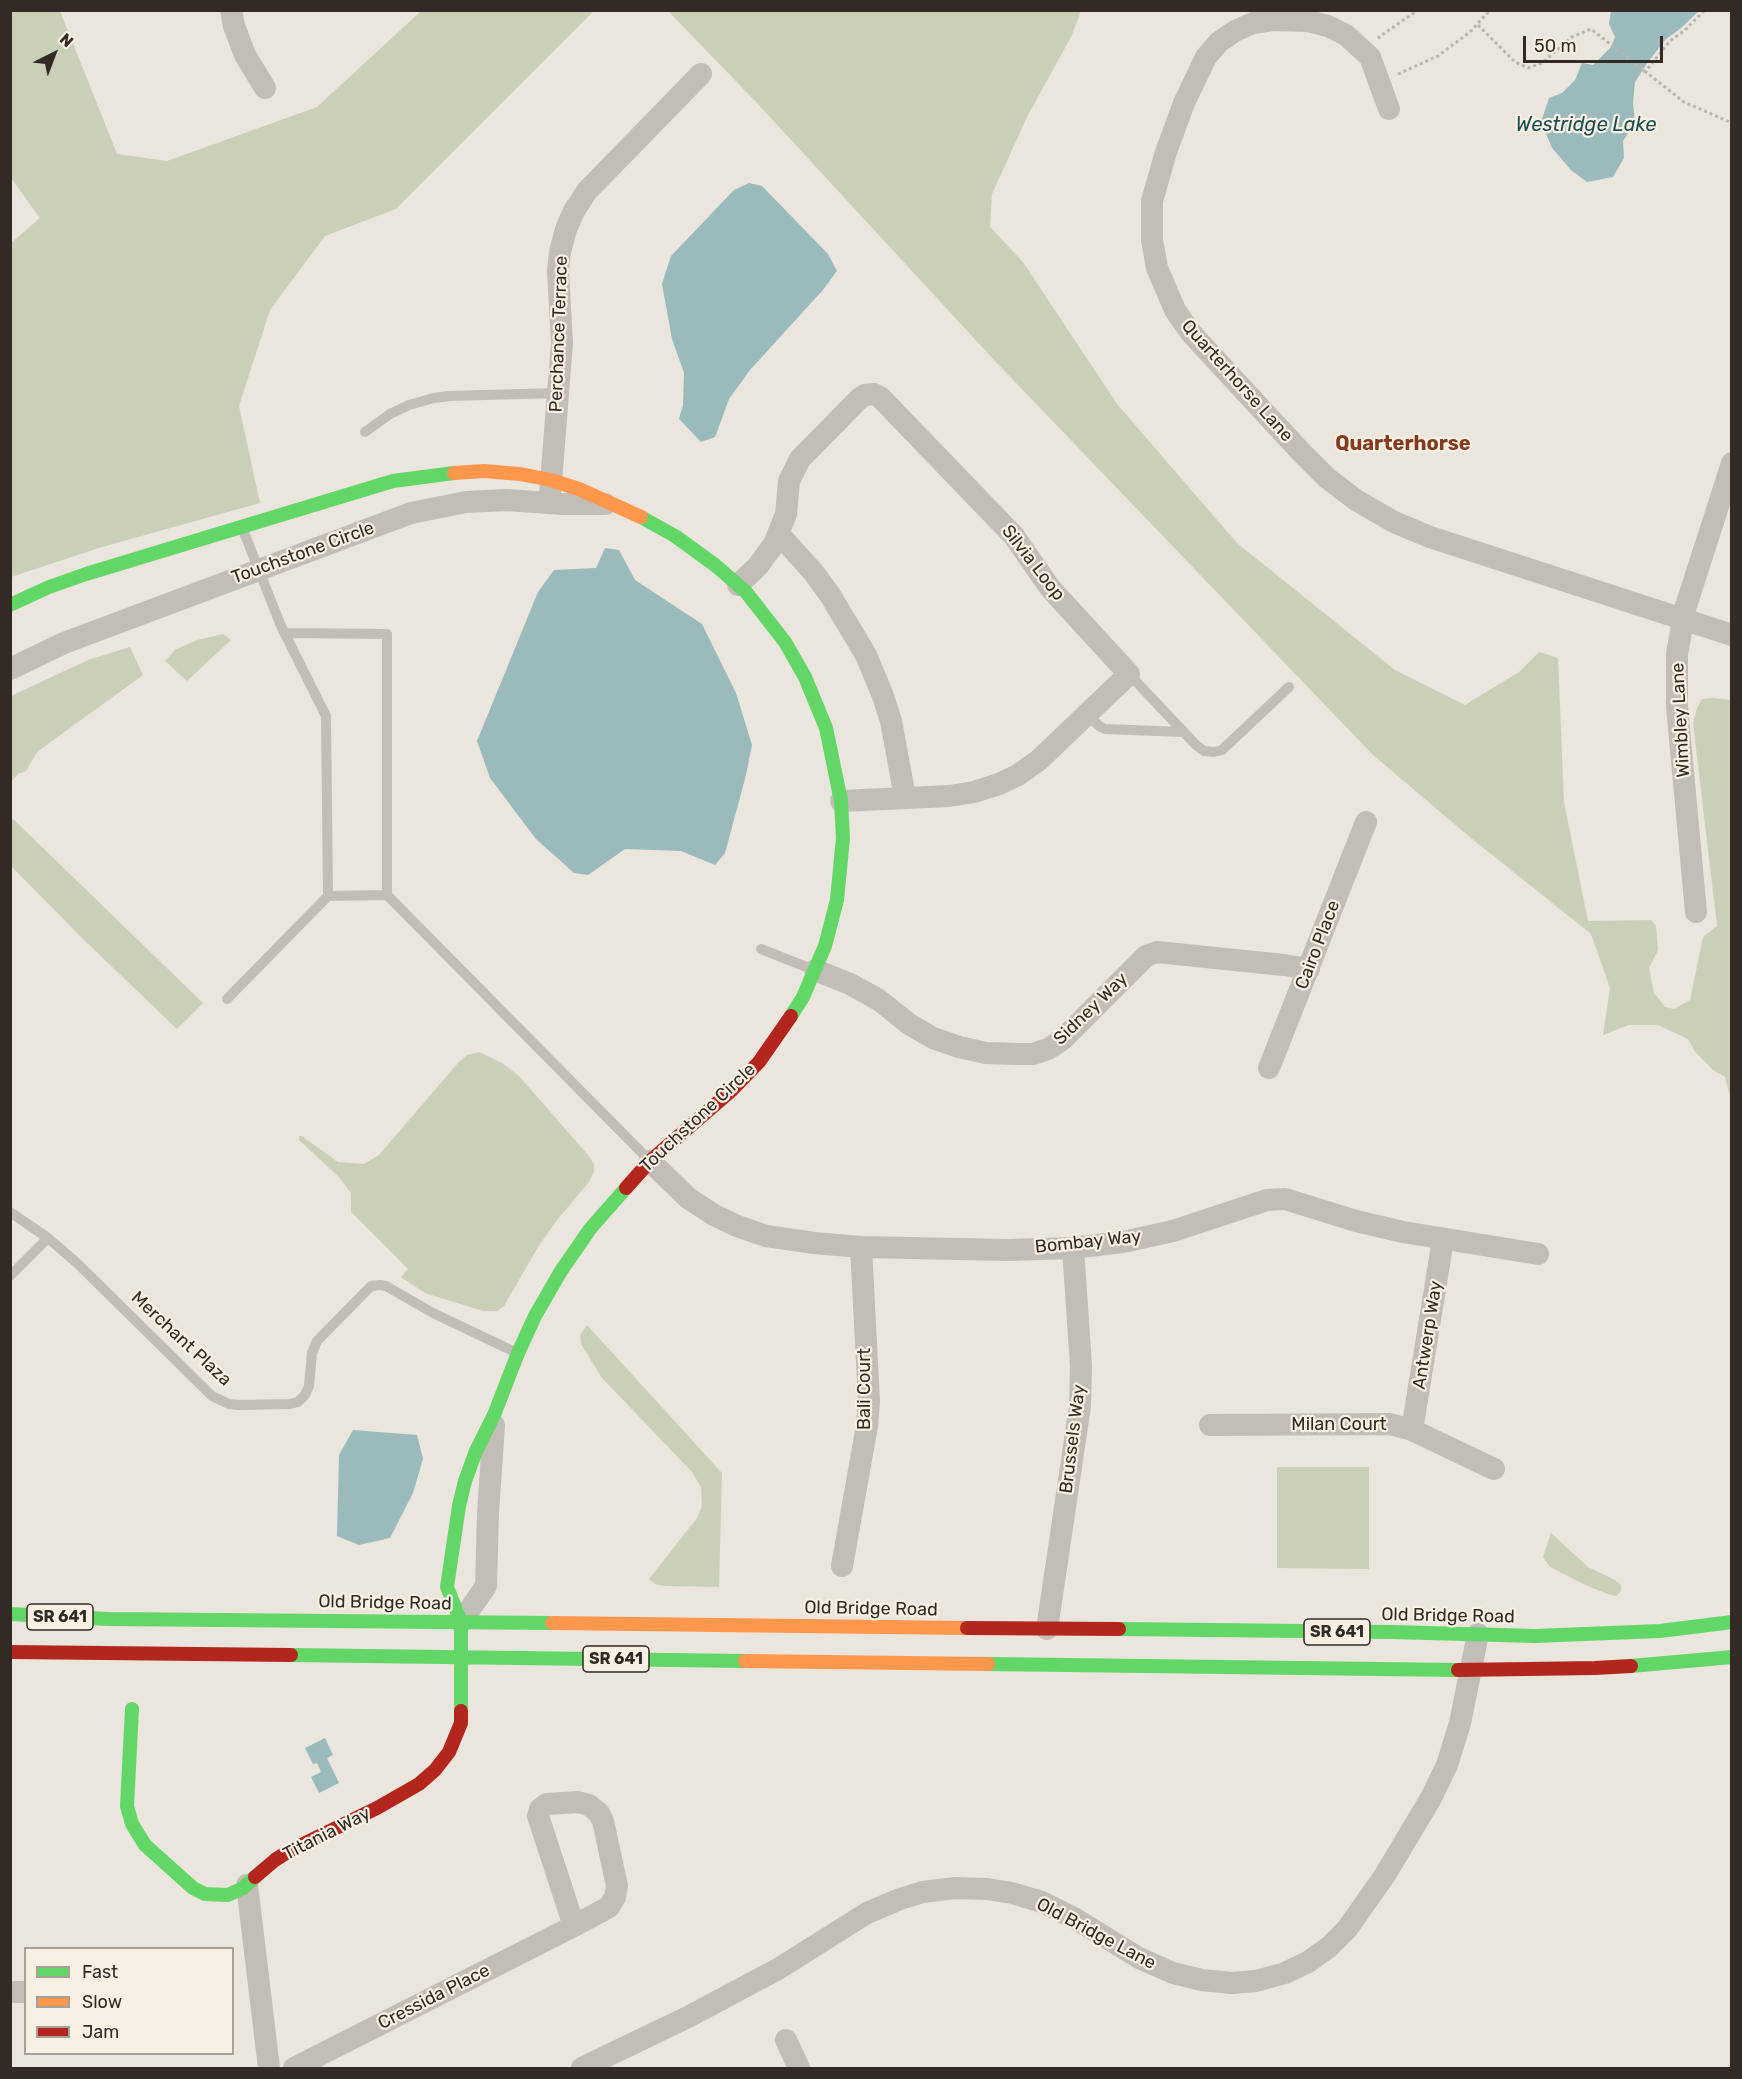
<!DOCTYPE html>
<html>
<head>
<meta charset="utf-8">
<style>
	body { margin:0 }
	#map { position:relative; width:1742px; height:2079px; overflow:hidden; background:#eae5dd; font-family:Rubik,sans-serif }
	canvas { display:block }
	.frame { position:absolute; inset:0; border:12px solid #332a25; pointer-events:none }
	.legend { position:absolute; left:24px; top:1947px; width:210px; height:108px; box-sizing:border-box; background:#f8f0e3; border:2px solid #a9a197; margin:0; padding:8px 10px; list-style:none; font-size:18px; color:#332a25 }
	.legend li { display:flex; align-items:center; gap:12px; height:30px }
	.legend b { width:30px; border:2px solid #a9a197 }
	.north { position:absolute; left:24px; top:24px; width:60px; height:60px; -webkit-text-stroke:4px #f8f0e3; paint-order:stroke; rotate:42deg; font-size:16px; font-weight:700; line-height:24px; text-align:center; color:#332a25 }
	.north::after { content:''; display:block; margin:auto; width:21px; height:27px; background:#332a25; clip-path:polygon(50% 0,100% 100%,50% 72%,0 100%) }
	.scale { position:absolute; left:1523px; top:36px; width:140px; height:27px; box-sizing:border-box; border:3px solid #332a25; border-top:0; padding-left:8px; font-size:18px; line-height:21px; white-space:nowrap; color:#332a25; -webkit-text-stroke:4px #f8f0e3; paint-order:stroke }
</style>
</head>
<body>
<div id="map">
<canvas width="1742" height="2079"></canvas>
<div class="frame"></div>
<ul class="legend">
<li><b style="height:8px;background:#63d668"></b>Fast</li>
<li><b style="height:8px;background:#ff974d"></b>Slow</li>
<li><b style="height:8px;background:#b3261e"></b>Jam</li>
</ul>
<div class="north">N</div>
<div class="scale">50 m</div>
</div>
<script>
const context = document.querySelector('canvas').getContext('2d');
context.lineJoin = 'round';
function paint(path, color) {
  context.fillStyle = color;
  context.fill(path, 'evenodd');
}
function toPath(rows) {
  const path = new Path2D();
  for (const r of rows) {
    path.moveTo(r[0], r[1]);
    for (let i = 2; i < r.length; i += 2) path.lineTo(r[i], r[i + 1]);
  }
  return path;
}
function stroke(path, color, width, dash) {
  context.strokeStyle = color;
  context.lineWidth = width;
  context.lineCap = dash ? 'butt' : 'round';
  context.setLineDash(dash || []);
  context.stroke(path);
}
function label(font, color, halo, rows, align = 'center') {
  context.font = font + ' Rubik,sans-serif';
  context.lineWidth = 4.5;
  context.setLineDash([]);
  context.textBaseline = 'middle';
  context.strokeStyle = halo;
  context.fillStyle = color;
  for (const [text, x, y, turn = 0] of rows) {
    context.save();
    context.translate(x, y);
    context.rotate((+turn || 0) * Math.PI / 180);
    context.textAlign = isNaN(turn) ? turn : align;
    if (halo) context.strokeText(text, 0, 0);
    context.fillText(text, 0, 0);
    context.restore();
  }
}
paint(toPath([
	[10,11,60,11,117,154,167,161,317,107,421,11,594,11,396,209,325,236,270,310,239,406,260,503,102,547,11,577,11,243,40,218,11,178],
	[668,11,1081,11,1072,35,1027,117,992,194,990,227,1023,262,1117,404,1237,543,1395,670,1465,705,1519,672,1539,652,1558,658,1564,802,1588,921,1651,920,1656,926,1658,950,1649,968,1654,993,1665,1007,1674,1009,1690,1000,1703,937,1717,926,1693,723,1697,708,1702,699,1713,698,1731,700,1731,1100,1725,1077,1713,1070,1695,1052,1688,1039,1658,1025,1629,1025,1603,1035,1610,988,1591,934,1471,838,1373,755,994,360,757,103],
	[223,634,231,640,187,681,165,661,175,650,197,640],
	[130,647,143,675,37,752,26,771,18,774,11,782,11,696,88,660],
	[11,817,203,1003,177,1029,83,939,11,866],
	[479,1052,502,1063,519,1076,588,1155,594,1164,594,1172,589,1182,557,1220,538,1247,504,1306,497,1311,483,1311,425,1293,401,1277,408,1269,351,1212,351,1193,340,1178,299,1140,299,1136,302,1136,338,1162,364,1164,379,1155,458,1063,467,1055],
	[587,1325,722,1473,719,1587,664,1586,655,1584,649,1579,697,1518,702,1506,701,1487,692,1472,602,1378,581,1344,580,1335],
	[1277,1467,1369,1467,1369,1569,1277,1568],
	[1551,1533,1588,1567,1615,1580,1621,1585,1621,1591,1616,1596,1608,1594,1585,1585,1550,1567,1543,1557]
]), '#cad0b7');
paint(toPath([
	[1611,11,1699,11,1680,29,1666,39,1648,62,1635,82,1633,103,1635,123,1623,141,1624,158,1613,177,1587,182,1571,170,1552,148,1541,122,1549,98,1562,93,1575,80,1582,63,1593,65,1611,47,1615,37,1609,24],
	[749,183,762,186,828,254,837,271,822,291,750,370,729,399,715,437,701,442,679,419,683,405,684,373,672,339,662,284,671,256,734,190],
	[605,548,619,550,635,580,702,624,736,693,752,745,746,775,725,853,715,865,681,851,625,849,588,875,574,873,536,839,490,778,477,741,538,592,554,570,596,568],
	[353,1430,417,1435,423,1459,413,1493,390,1538,359,1545,337,1536,339,1455],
	[325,1738,333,1755,327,1758,339,1783,319,1793,311,1777,321,1772,317,1763,313,1764,305,1748]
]), '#9ababb');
stroke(toPath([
	[1478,25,1515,62,1528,68,1542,63,1572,37,1591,29,1684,102,1732,123],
	[1379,39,1379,37,1418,10],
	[1643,72,1649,67,1670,41,1684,31,1705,10],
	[1398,74,1438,56,1470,32,1490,10]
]), '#bcb5af', 3, [3, 3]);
stroke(toPath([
	[365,432,390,414,409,405,434,398,449,396,559,393],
	[243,530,281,626,326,716,328,896,387,895,649,1160],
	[285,633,387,634,387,895],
	[1129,674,1196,745,1204,751,1214,752,1222,750,1289,687],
	[1087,714,1099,726,1105,729,1183,732],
	[761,949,814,970],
	[227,999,328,896],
	[10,1212,48,1238,77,1263,212,1396,229,1404,239,1405,290,1404,298,1402,305,1395,309,1386,312,1353,317,1341,371,1286,380,1285,386,1286,433,1313,515,1352],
	[10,1276,48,1238]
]), '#c3bdb7', 10);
stroke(toPath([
	[231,10,234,26,245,55,265,88],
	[1389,109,1370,57,1346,35,1328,26,1308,21,1273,20,1253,23,1235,31,1219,42,1206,57,1184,103,1166,152,1152,201,1152,240,1157,268,1175,310,1191,333,1301,452,1327,478,1356,500,1394,522,1430,537,1732,635],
	[550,495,562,343,558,271,560,252,566,229,574,211,587,191,701,74],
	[779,534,814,573,830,595,866,655,883,696,891,721,905,797],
	[738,585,758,566,774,544,786,514,789,481,800,459,860,398,865,395,874,394,880,397,1014,536,1050,588,1129,674,1039,760,1018,775,999,784,974,792,949,796,841,801],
	[10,669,64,643,411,513,466,502,506,500,563,504,605,504],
	[1696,912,1677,707,1677,654,1685,609,1732,463],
	[815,970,850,984,879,1000,909,1024,933,1038,959,1047,986,1053,1017,1054,1033,1054,1048,1049,1062,1040,1146,956,1157,952,1284,965,1309,969],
	[1269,1068,1366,822],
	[650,1161,688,1198,714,1215,737,1226,766,1236,814,1243,861,1247,1008,1250,1073,1248,1123,1242,1173,1231,1267,1200,1285,1199,1356,1221,1403,1232,1538,1254],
	[1210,1425,1390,1424,1412,1430,1494,1469],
	[1412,1430,1443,1240],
	[842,1566,867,1426,869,1401,861,1247],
	[461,1622,486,1586,488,1513,494,1425],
	[1047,1629,1080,1406,1081,1366,1073,1248],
	[578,1802,589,1805,599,1813,603,1821,617,1886,615,1897,609,1907,574,1926,538,1816,540,1809,547,1804,578,1802],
	[247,1885,269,2068],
	[10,1992,26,1992],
	[786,2040,799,2068],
	[294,2068,574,1926],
	[582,2068,688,2017,778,1969,867,1913,900,1899,923,1892,955,1888,987,1889,1012,1893,1042,1902,1074,1918,1139,1958,1173,1973,1202,1980,1232,1983,1256,1981,1285,1973,1308,1962,1329,1947,1347,1929,1385,1875,1431,1798,1447,1765,1460,1723,1478,1634]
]), '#c3bdb7', 22);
stroke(toPath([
	[641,517,675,536,715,565,746,592,785,642,805,677,826,728,841,801,843,838,837,900,825,946,803,997,791,1016],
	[10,605,49,587,86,574,393,481,454,473],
	[10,1614,109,1619,552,1623],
	[1119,1629,1392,1632,1535,1636,1660,1631,1732,1622],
	[291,1655,745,1661],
	[988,1664,1458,1670],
	[1631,1666,1732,1657],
	[132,1709,127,1806,132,1824,145,1845,193,1888,205,1894,228,1895,243,1888,255,1877],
	[461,1711,461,1622,447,1587,459,1506,465,1481,476,1451,494,1415,518,1353,535,1316,561,1271,590,1229,626,1188]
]), '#63d668', 14);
stroke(toPath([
	[454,473,484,471,520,474,551,480,579,489,641,517],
	[552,1623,967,1628],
	[745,1661,988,1664]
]), '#ff974d', 14);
stroke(toPath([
	[626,1188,650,1161,732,1090,759,1062,791,1016],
	[967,1628,1119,1629],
	[10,1652,291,1655],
	[1458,1670,1595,1668,1631,1666],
	[255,1877,275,1860,289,1851,377,1808,419,1784,435,1770,449,1752,461,1723,461,1711]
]), '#b3261e', 14);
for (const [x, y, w] of [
	[60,1617,66],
	[1337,1632,66],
	[616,1659,66]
]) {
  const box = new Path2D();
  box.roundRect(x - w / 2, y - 13, w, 26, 4.5);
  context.fillStyle = '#f8f0e3';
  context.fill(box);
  stroke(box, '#332a25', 1.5);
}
label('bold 16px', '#332a25', null, [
	["SR 641",60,1617],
	["SR 641",1337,1632],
	["SR 641",616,1659]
]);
label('18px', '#332a25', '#f8f0e3', [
	["Perchance Terrace",559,334,-88],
	["Quarterhorse Lane",1237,381,48],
	["Touchstone Circle",303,553,-20],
	["Silvia Loop",1033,563,52],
	["Wimbley Lane",1681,720,-93],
	["Cairo Place",1318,945,-69],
	["Sidney Way",1091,1009,-44],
	["Touchstone Circle",698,1118,-43],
	["Bombay Way",1088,1242,-6],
	["Antwerp Way",1428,1335,-81],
	["Merchant Plaza",181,1339,43],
	["Bali Court",865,1389,-90],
	["Milan Court",1339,1425],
	["Brussels Way",1073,1439,-83],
	["Old Bridge Road",385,1603,1],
	["Old Bridge Road",871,1609,1],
	["Old Bridge Road",1448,1616,1],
	["Titania Way",327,1834,-27],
	["Old Bridge Lane",1096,1934,28],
	["Cressida Place",434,1997,-27]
]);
label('italic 20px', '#1c4d53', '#f8f0e3', [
	["Westridge Lake",1586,125]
]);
label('bold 20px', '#803c20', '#f8f0e3', [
	["Quarterhorse",1403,444]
]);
</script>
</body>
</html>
